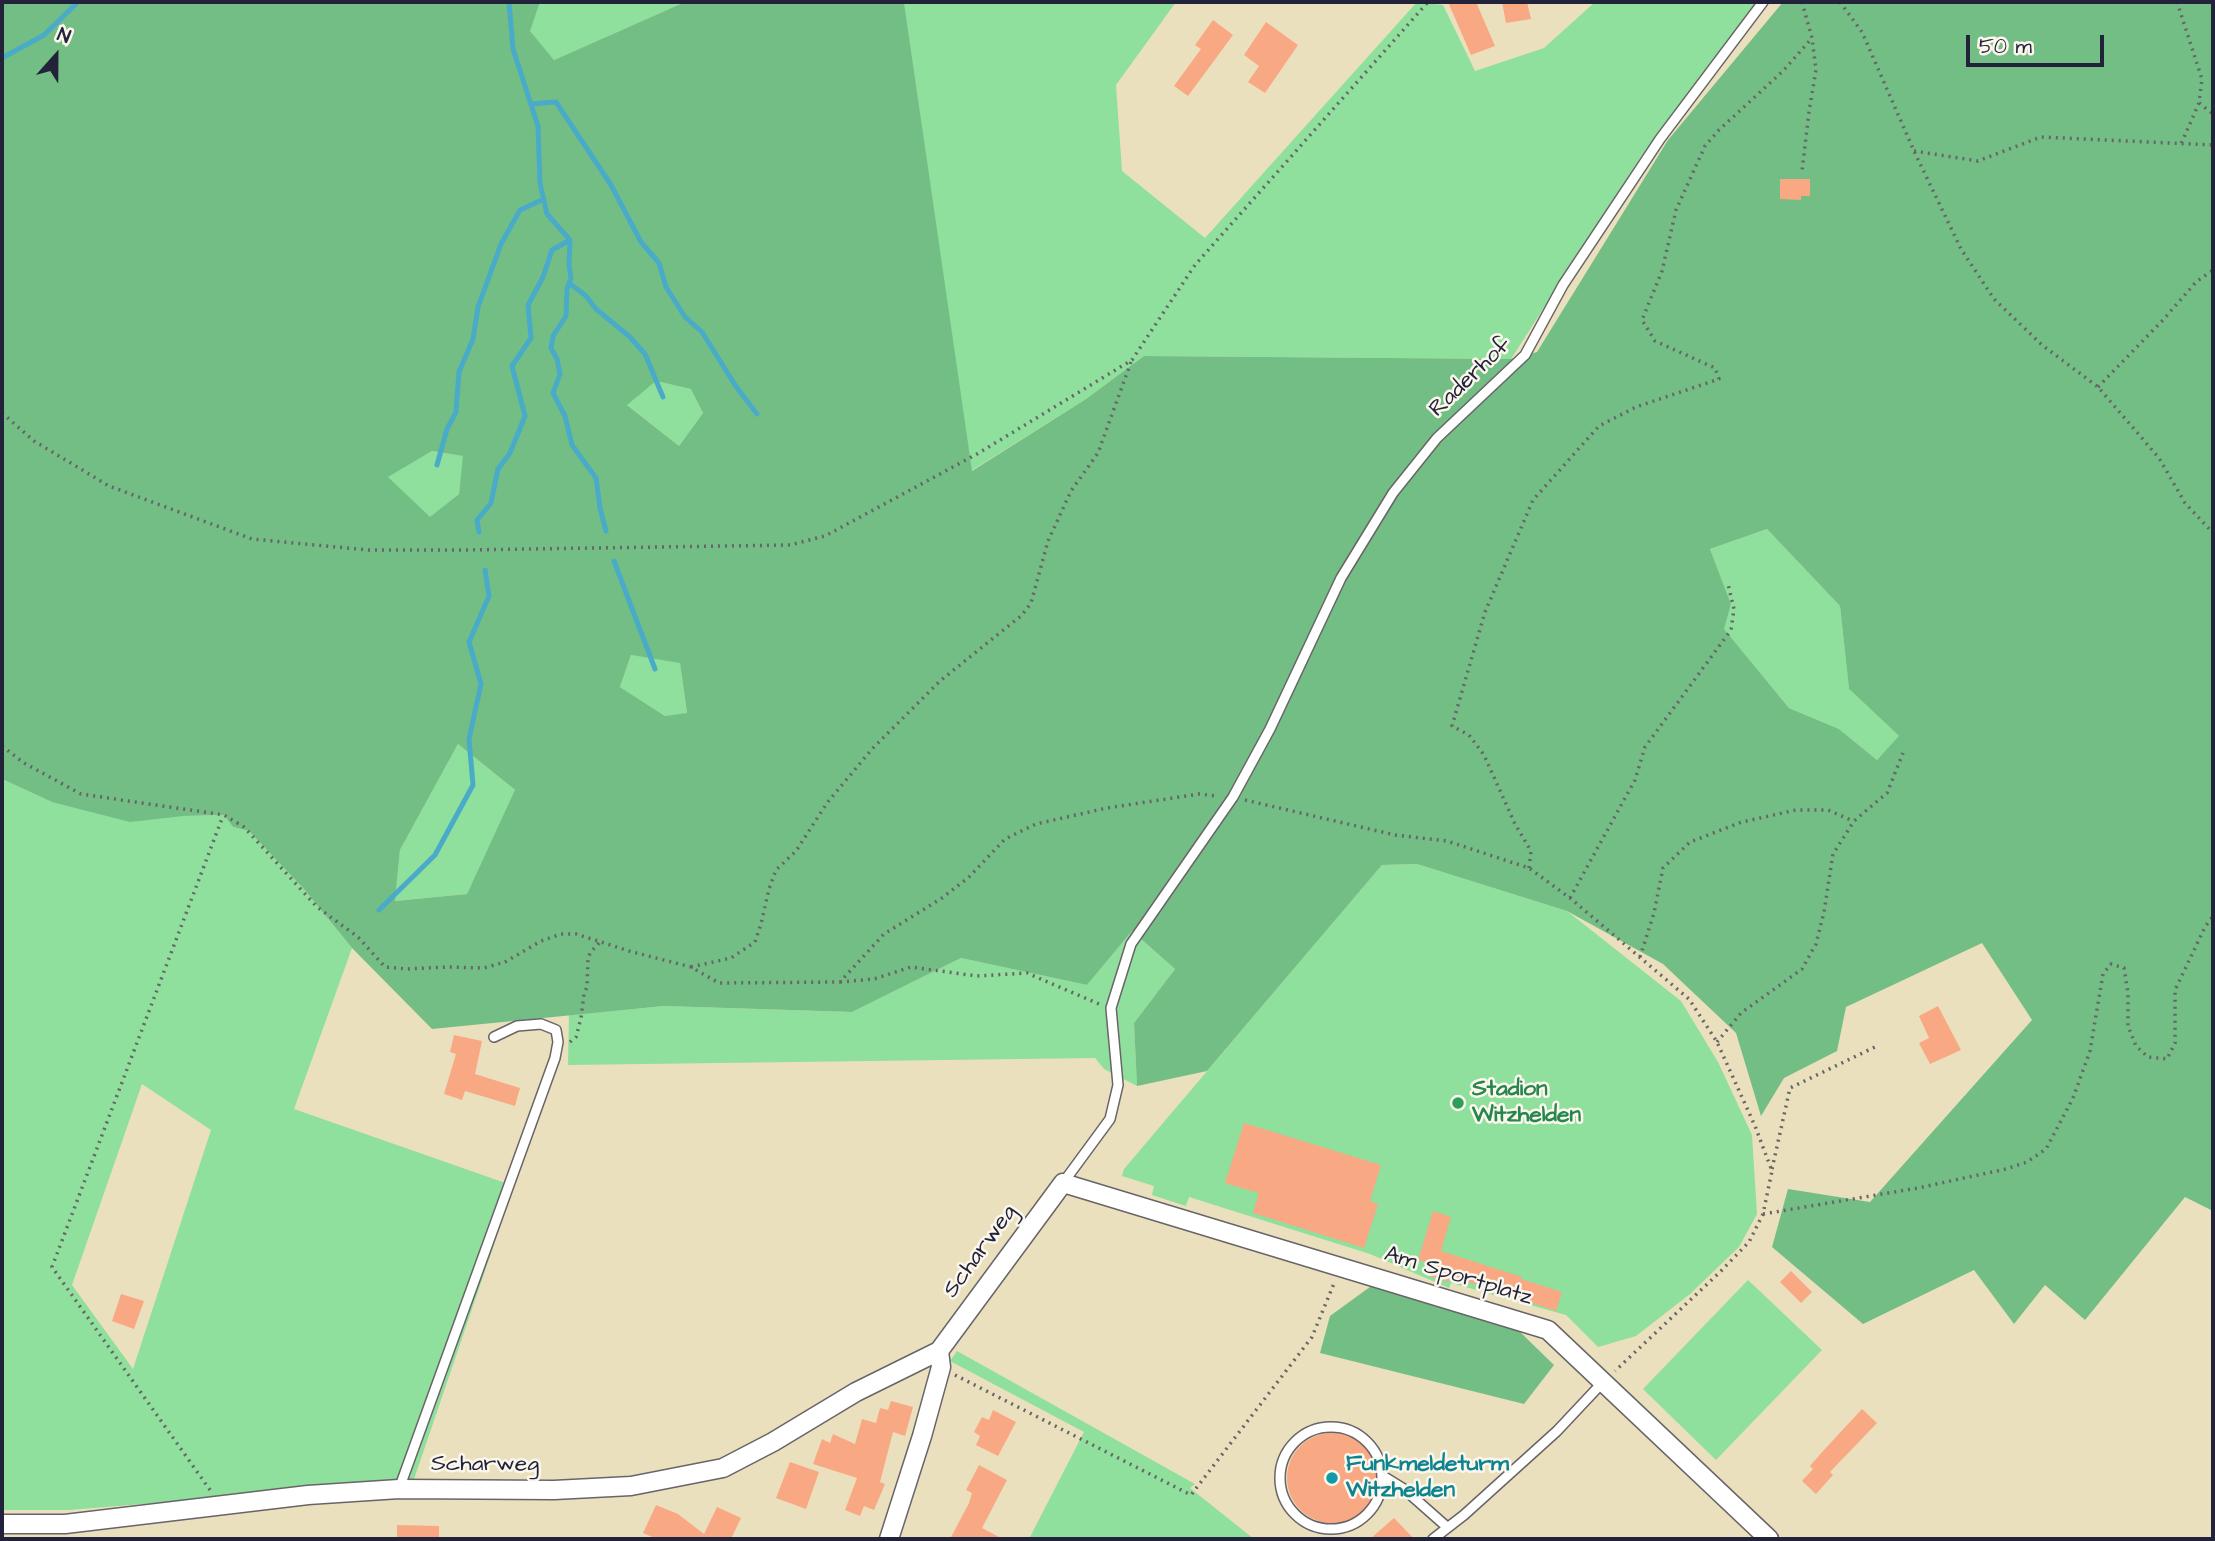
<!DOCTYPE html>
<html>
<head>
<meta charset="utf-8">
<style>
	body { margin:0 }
	#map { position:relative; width:2215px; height:1541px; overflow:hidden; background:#eae0bd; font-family:"Architects Daughter",sans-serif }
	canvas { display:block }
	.frame { position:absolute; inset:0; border:4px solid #22223b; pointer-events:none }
	.north { position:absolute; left:21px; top:21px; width:70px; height:70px; -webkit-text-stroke:5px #fbf7ec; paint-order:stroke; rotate:21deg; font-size:19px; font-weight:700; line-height:28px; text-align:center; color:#22223b }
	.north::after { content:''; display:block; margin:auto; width:24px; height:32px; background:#22223b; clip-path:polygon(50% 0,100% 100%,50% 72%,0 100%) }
	.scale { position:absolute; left:1966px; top:35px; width:138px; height:32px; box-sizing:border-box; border:4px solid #22223b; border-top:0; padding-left:9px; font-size:21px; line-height:24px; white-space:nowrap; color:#22223b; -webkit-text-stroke:5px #fbf7ec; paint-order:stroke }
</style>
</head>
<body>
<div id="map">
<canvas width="2215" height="1541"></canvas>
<div class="frame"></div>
<div class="north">N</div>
<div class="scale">50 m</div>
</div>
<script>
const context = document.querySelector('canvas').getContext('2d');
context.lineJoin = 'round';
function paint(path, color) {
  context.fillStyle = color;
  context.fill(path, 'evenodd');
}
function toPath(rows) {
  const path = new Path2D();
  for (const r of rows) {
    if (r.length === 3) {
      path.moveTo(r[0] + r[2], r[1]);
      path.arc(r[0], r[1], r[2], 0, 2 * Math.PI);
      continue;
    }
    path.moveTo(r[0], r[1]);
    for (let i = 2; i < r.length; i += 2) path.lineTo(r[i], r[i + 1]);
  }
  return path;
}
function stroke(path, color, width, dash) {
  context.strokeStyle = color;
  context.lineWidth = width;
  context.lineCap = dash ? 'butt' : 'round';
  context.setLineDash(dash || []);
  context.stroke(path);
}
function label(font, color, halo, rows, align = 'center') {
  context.font = font + ' "Architects Daughter",sans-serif';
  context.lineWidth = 5;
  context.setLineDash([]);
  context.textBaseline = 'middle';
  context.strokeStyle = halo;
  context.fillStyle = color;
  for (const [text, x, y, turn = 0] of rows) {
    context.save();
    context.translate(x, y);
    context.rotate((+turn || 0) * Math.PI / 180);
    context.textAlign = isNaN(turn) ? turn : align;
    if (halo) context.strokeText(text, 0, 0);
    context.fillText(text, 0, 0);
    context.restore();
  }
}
paint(toPath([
	[540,2,685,2,554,60,529,31],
	[904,2,1176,2,1116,85,1122,171,1205,238,1417,2,1443,5,1475,71,1544,48,1595,2,1756,2,1640,158,1511,359,1144,356,1086,399,971,471],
	[656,381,692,389,703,413,679,446,626,404],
	[432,451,464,456,459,494,430,518,387,477],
	[1767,529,1840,606,1849,689,1900,737,1877,760,1839,729,1789,708,1723,628,1731,604,1710,549],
	[631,655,680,662,687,714,665,716,620,687],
	[458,744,516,791,467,894,395,901,400,850],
	[2,779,52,802,183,816,224,815,233,827,249,831,304,889,352,948,294,1109,514,1186,413,1482,69,1510,2,1510],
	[142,1084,211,1130,133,1369,72,1285],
	[1417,864,1567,911,1681,1001,1718,1062,1752,1135,1757,1214,1739,1247,1690,1294,1636,1336,1598,1347,1566,1315,1451,1283,1449,1288,1370,1254,1189,1197,1186,1206,1152,1195,1154,1186,1122,1176,1124,1169,1382,865],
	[1132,931,1175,969,1134,1023,1137,1086,1104,1069,1095,1058,568,1065,569,1015,665,1006,852,1012,961,958,1087,985],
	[1748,1280,1822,1350,1716,1460,1643,1389],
	[957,1351,1195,1484,1190,1488,1254,1539,1029,1539,1084,1432,950,1361]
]), '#8fdf9d');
paint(toPath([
	[2,2,540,2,530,31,554,60,685,2,904,2,972,471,1086,399,1144,356,1511,359,1537,352,1668,140,1783,2,2213,2,2213,1211,2185,1197,2085,1320,2045,1285,2014,1324,1974,1270,1863,1324,1772,1247,1788,1189,1870,1202,2032,1020,1982,943,1846,1007,1837,1051,1784,1078,1761,1116,1736,1033,1663,964,1567,911,1417,864,1382,865,1207,1071,1137,1086,1134,1023,1175,969,1132,931,1087,985,961,958,852,1012,664,1006,432,1029,352,948,304,889,249,831,233,827,224,815,183,816,130,822,52,802,2,779],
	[656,381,691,389,703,413,679,446,627,405],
	[432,451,463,456,459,494,430,517,388,477],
	[1767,529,1840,606,1849,689,1899,736,1877,760,1839,729,1789,708,1724,629,1731,604,1710,549],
	[631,655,680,663,687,713,665,716,620,687],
	[458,744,515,790,467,894,395,901,400,850],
	[1374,1284,1517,1329,1554,1365,1524,1404,1320,1353,1330,1316]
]), '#73be84');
stroke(toPath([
	[2,58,44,35,78,2],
	[531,104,556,102,611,185,641,242,659,263,666,287,685,317,702,332,735,385,757,414],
	[570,240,569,265,571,278,567,289,566,316,553,336,551,348,557,359,560,374,553,393,565,416,572,445,596,478,600,508,606,531],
	[569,283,585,295,596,309,630,337,645,354,663,397],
	[437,465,447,429,456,412,459,372,473,339,478,307,501,244,520,210,544,199],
	[479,532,477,520,491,503,498,469,510,453,525,416,512,366,531,338,528,305,543,277,552,250,570,240,547,214,540,183,538,126,513,49,509,2],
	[614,561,655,669],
	[379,910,435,855,473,785,469,739,481,684,469,642,489,596,485,570]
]), '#4aabc9', 5);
paint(toPath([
	[1448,2,1476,2,1495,46,1471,55],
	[1502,2,1527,2,1531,19,1506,23],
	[1213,20,1233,35,1188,96,1174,86,1201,49,1195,45],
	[1266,22,1298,45,1265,93,1248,82,1259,66,1244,55],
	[1780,179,1810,179,1810,196,1801,196,1801,200,1780,199],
	[1938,1006,1961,1050,1930,1064,1919,1043,1929,1038,1919,1016],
	[454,1035,482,1041,475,1074,520,1088,515,1106,465,1091,462,1100,444,1094,456,1054,450,1052],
	[1244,1123,1381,1165,1370,1201,1378,1204,1364,1248,1253,1213,1259,1193,1225,1183],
	[1433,1211,1451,1217,1441,1251,1522,1277,1521,1279,1562,1292,1556,1311,1450,1276,1448,1282,1426,1275,1429,1263,1418,1260],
	[1791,1271,1812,1292,1801,1303,1780,1282],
	[121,1294,144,1301,134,1329,112,1321],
	[891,1401,913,1407,905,1436,893,1432,880,1482,885,1484,874,1510,864,1506,860,1516,845,1510,857,1478,813,1464,822,1439,830,1443,833,1434,855,1444,862,1419,876,1423,880,1408,888,1410],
	[1862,1409,1877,1423,1830,1472,1833,1475,1816,1494,1802,1481,1813,1469,1810,1466,1823,1451],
	[993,1410,1016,1422,998,1456,976,1445,980,1436,974,1432,982,1417,989,1420],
	[1332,1478,45],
	[790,1462,819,1472,806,1509,776,1498],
	[979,1465,1007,1480,982,1528,1003,1539,950,1539,969,1503,972,1493,966,1490],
	[656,1505,678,1514,704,1534,717,1507,741,1518,731,1539,657,1539,643,1533],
	[1394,1518,1414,1539,1370,1539],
	[397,1525,439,1526,439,1539,397,1539]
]), '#f9a884');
const service = toPath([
	[1063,1183,1110,1119,1118,1085,1111,1008,1131,944,1233,797,1270,729,1341,578,1393,493,1437,438,1525,355,1563,285,1660,139,1763,2],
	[1331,1478,51],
	[1383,1476,1404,1489,1447,1527],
	[399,1489,555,1058,558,1042,556,1030,541,1024,517,1026,494,1037],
	[1433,1539,1464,1515,1557,1431,1603,1382]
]);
const minor = toPath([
	[2,1524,65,1524,308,1495,399,1489,554,1490,631,1486,723,1468,773,1442,856,1392,939,1351,1063,1183,1548,1330,1769,1539],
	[889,1539,922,1436,941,1367,939,1351]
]);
stroke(service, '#686468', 12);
stroke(minor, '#686468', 21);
stroke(toPath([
	[1802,2,1812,38,1816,70,1809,112,1802,171],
	[1840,2,1862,32,1914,151,1961,249,1994,299,2042,345,2098,387,2159,458,2185,503,2213,533],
	[2177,2,2202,79,2199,103,2181,144],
	[2199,103,2213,114],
	[1914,151,1978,161,2041,137,2213,145],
	[2098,387,2163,320,2196,282,2213,270],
	[2,413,34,441,109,486,252,539,368,550,463,550,790,545,825,536,977,454,1132,360,1195,265,1428,2],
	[2,746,24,763,81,794,224,815,244,827,317,907,358,937,385,967,407,969,448,967,484,968,505,962,541,941,561,934,576,934,629,951,691,967,719,983,840,982,884,934,942,898,969,877,1005,839,1036,824,1107,808,1199,794,1217,796],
	[1245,800,1395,835,1447,841,1529,868,1570,898,1689,999,1717,1042,1755,1126,1772,1171,1763,1214,1749,1242,1720,1272,1615,1371],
	[1529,868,1531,851,1515,824,1484,755,1469,735,1452,726,1485,612,1533,500,1599,426,1636,407,1719,379,1715,368,1655,341,1642,320,1662,271,1676,210,1705,146,1719,130,1784,70,1812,38],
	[1570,898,1635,780,1645,747,1731,630,1734,609,1728,584],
	[1640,957,1654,913,1663,868,1690,842,1742,822,1796,810,1828,810,1853,821],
	[691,967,731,958,755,942,761,924,769,889,776,870,796,851,827,803,872,749,940,681,1022,615,1031,603,1048,541,1071,491,1098,453,1131,362],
	[840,982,874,979,911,967,977,976,1027,973,1099,1004],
	[570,1042,576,1037,581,1018,584,994,587,987,588,960,590,953,599,943],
	[1717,1042,1741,1013,1802,969,1816,944,1824,912,1833,854,1854,821,1887,793,1903,753],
	[1772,1169,1790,1088,1875,1047],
	[1763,1214,1918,1188,2006,1169,2027,1162,2046,1149,2073,1098,2090,1051,2103,974,2111,964,2124,968,2128,993,2128,1026,2136,1046,2148,1057,2167,1059,2175,1043,2175,990,2205,927,2213,916],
	[955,1375,1191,1495,1312,1337,1335,1281],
	[210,1490,52,1267,223,816]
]), '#686468', 3.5, [2, 5]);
stroke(service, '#fff', 9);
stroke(minor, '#fff', 18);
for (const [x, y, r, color] of [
	[1458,1103,7,"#2e9e5b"],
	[1332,1478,7,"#0f9aa8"]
]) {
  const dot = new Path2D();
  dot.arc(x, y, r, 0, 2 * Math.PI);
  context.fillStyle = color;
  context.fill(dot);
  stroke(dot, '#fbf7ec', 2.5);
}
label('23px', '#22223b', '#fbf7ec', [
	["Raderhof",1471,378,-44],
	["Scharweg",981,1252,-54],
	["Am Sportplatz",1458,1277,17],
	["Scharweg",485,1465]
]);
label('bold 23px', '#27864d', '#fbf7ec', [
	["Stadion",1472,1090],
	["Witzhelden",1472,1116]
], 'left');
label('bold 23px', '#0d838f', '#fbf7ec', [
	["Funkmeldeturm",1346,1465],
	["Witzhelden",1346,1491]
], 'left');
</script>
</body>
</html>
